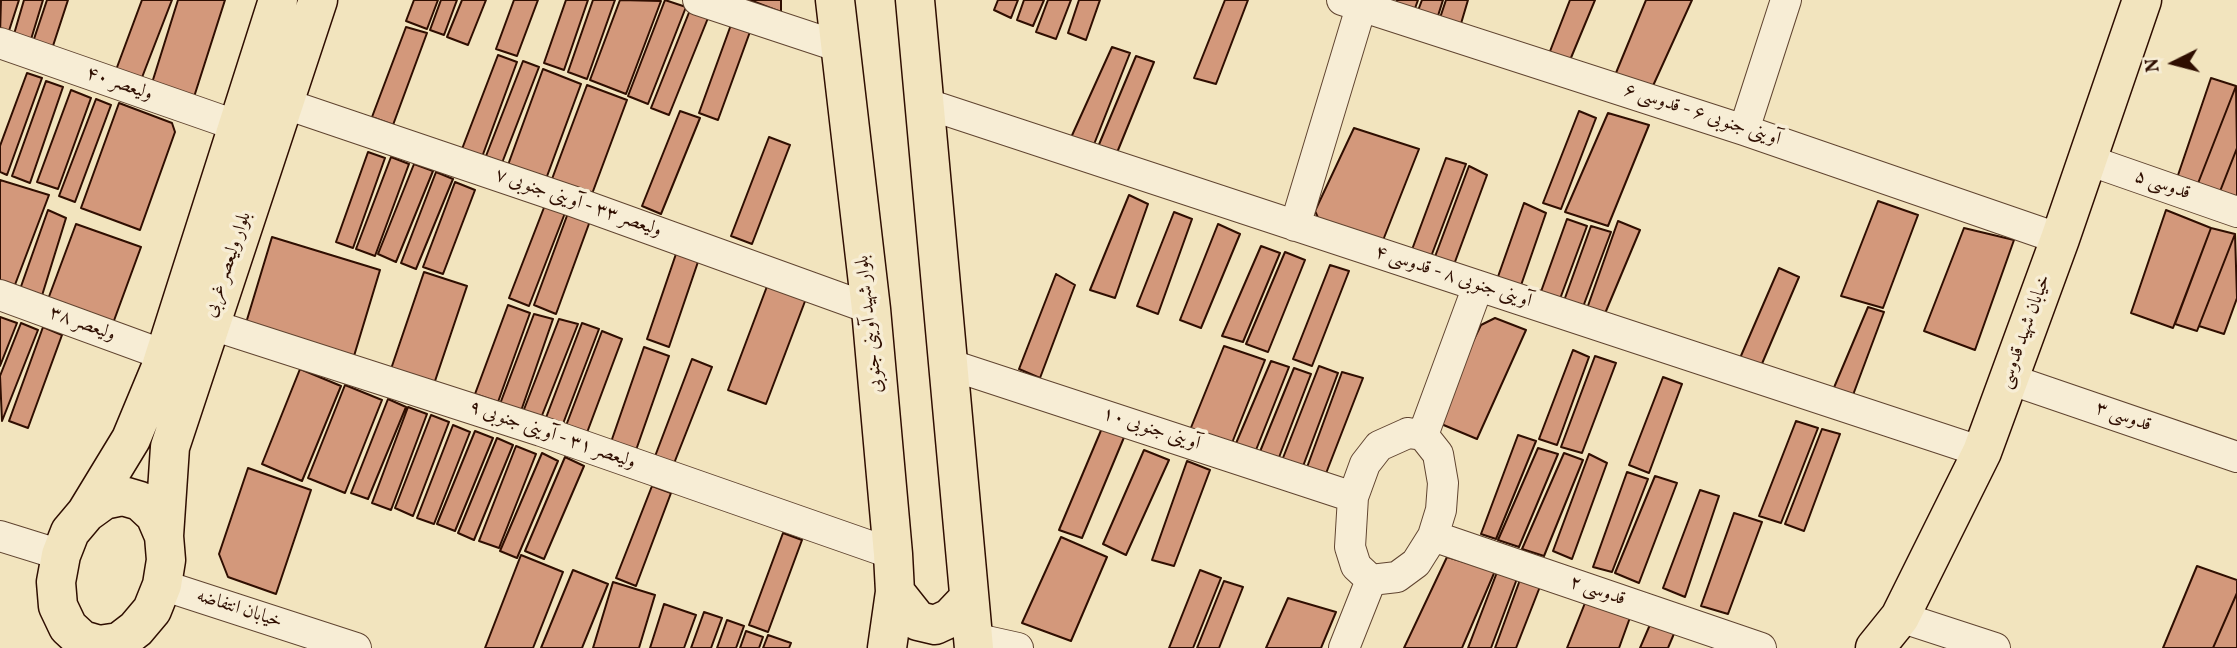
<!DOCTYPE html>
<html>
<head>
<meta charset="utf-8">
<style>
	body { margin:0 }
	#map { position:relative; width:2237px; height:648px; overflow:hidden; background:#f2e4be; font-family:Vollkorn,serif }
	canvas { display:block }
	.north { position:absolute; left:2139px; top:28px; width:70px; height:70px; -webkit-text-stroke:5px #f7edd5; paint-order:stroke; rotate:264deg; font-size:19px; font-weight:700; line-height:28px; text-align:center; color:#2f0e01 }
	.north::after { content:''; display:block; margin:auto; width:24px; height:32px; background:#2f0e01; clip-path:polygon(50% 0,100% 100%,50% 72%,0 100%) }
</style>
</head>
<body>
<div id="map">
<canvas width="2237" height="648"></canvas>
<div class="north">N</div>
</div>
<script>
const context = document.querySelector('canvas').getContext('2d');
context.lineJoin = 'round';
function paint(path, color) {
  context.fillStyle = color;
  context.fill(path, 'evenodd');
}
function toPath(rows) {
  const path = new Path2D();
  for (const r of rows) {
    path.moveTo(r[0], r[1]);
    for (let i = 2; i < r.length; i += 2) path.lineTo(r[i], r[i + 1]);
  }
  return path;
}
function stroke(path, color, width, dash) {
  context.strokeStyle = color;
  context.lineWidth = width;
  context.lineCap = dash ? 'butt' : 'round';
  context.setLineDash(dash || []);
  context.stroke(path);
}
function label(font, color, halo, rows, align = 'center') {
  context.font = font + ' Vollkorn,Amiri,serif';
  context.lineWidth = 7;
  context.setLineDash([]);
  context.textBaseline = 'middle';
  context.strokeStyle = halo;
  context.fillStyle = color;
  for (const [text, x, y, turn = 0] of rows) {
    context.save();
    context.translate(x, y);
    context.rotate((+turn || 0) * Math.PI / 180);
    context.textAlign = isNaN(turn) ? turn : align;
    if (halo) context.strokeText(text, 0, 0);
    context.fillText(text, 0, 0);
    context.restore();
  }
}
const building = toPath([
	[1,0,19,0,7,37,0,35,1,0],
	[24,0,43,0,29,46,12,41,24,0],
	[47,0,68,0,51,52,32,45,47,0],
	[142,0,172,0,141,80,116,70,142,0],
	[178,0,225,0,194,97,152,83,178,0],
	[414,0,438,0,427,29,406,21,414,0],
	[441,0,457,0,444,35,430,30,441,0],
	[462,0,486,0,468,45,447,37,462,0],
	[514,0,538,0,517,56,496,49,514,0],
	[566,0,588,0,564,70,544,63,566,0],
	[593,0,615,0,587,79,568,72,593,0],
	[620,0,661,1,626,94,590,80,620,0],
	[665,0,686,7,648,104,628,96,665,0],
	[750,0,781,0,781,12,750,0],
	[998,0,1018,0,1011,18,994,10,998,0],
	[1024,0,1044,0,1033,26,1017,20,1024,0],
	[1048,0,1071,0,1056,39,1036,32,1048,0],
	[1079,0,1100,0,1086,40,1068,33,1079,0],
	[1225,0,1248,0,1216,84,1194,78,1225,0],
	[1397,0,1418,0,1413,14,1394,7,1397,0],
	[1422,0,1443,0,1436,22,1416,16,1422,0],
	[1446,0,1468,0,1460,27,1439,21,1446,0],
	[1570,0,1595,0,1568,65,1547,59,1570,0],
	[1646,0,1692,0,1647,99,1611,85,1646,0],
	[690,10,708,18,669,115,651,108,690,10],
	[732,22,751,29,718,120,699,113,732,22],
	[406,27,427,33,393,125,372,117,406,27],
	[1112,47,1130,53,1091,152,1069,142,1112,47],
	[498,55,517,62,482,157,462,149,498,55],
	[1136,56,1154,62,1114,160,1095,154,1136,56],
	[523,61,539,67,502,163,486,156,523,61],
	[543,69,581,84,546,179,508,165,543,69],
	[27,73,42,78,7,175,0,172,0,146,27,73],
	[2211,78,2236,86,2195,191,2175,184,2211,78],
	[46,81,63,87,30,183,12,176,46,81],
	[587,85,627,100,592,194,552,179,587,85],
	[2236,86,2237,148,2217,199,2195,191,2236,86],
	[71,90,91,98,58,189,37,182,71,90],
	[96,99,111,105,75,202,59,196,96,99],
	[119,103,172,123,175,132,140,230,81,208,119,103],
	[680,111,700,118,661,214,642,206,680,111],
	[1579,111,1596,118,1561,209,1543,203,1579,111],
	[1608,113,1649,125,1608,226,1565,212,1608,113],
	[1354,128,1419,149,1380,248,1323,229,1315,211,1354,128],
	[769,137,790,145,752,244,731,236,769,137],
	[2237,148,2237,205,2217,199,2237,148],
	[368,152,385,158,353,248,336,242,368,152],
	[391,157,409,164,375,256,356,249,391,157],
	[1446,158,1466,164,1429,262,1410,255,1446,158],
	[414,164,433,171,396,262,378,254,414,164],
	[1469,166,1487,175,1452,270,1433,262,1469,166],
	[436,172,453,179,416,269,401,263,436,172],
	[0,180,49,195,13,290,0,284,0,180],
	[455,182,475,190,443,274,423,267,455,182],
	[1129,195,1148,204,1115,298,1090,290,1129,195],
	[1878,201,1918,215,1883,308,1841,296,1878,201],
	[1524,203,1546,213,1518,294,1494,288,1524,203],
	[545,205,565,213,529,306,509,298,545,205],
	[48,210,66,218,40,302,18,295,48,210],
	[2166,210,2211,228,2173,328,2131,313,2166,210],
	[1174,212,1192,219,1158,314,1137,306,1174,212],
	[568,213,590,221,556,314,534,305,568,213],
	[1567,219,1587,226,1557,307,1538,300,1567,219],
	[1618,221,1640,230,1601,323,1584,317,1618,221],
	[76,224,141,247,112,326,47,302,76,224],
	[1218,224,1240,234,1201,328,1180,320,1218,224],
	[1591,226,1611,232,1580,315,1561,309,1591,226],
	[1964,228,2014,240,1975,350,1924,331,1964,228],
	[2211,228,2235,234,2197,331,2175,324,2211,228],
	[2235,234,2237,298,2224,334,2199,326,2235,234],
	[272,237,380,270,354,356,246,323,272,237],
	[1261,246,1280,253,1243,342,1222,336,1261,246],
	[678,248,700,256,669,347,647,339,678,248],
	[1285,252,1305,260,1268,352,1246,344,1285,252],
	[1330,265,1349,271,1312,366,1293,359,1330,265],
	[1779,268,1799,277,1758,373,1737,365,1779,268],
	[424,272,467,286,434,384,391,369,424,272],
	[1056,274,1075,285,1040,378,1019,369,1056,274],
	[769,281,807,296,766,404,728,390,769,281],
	[508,305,530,313,498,402,475,394,508,305],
	[1868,307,1884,312,1850,403,1830,397,1868,307],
	[534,314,553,319,521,411,500,404,534,314],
	[0,317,17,323,0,366,0,317],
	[1495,318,1526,330,1477,439,1434,421,1481,325,1495,318],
	[559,319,578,324,541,418,523,412,559,319],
	[21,323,38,330,2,421,0,376,21,323],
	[582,323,599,329,561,429,544,423,582,323],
	[43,327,62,335,28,428,9,421,43,327],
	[602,331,622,339,585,438,564,431,602,331],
	[1224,346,1265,360,1230,448,1188,435,1224,346],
	[644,347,669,356,635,453,610,445,644,347],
	[1573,350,1589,357,1557,445,1539,439,1573,350],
	[1595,356,1616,363,1582,453,1561,447,1595,356],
	[692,359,712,367,673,466,654,459,692,359],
	[1271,361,1289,367,1254,455,1234,448,1271,361],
	[1319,366,1338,373,1302,469,1281,463,1319,366],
	[1294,368,1311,374,1278,460,1259,454,1294,368],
	[300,369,341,386,302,481,262,464,300,369],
	[1342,372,1363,378,1325,476,1306,470,1342,372],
	[1663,377,1682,384,1649,473,1629,465,1663,377],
	[345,385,382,400,345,493,308,478,345,385],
	[388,399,406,407,368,499,351,493,388,399],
	[408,407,427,414,391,510,372,503,408,407],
	[431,415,449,422,413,516,395,508,431,415],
	[1796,421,1818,428,1781,523,1759,516,1796,421],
	[453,425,470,432,434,524,417,518,453,425],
	[1102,428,1125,435,1082,538,1059,530,1102,428],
	[1822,429,1840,434,1804,531,1785,524,1822,429],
	[475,431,493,438,455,531,437,524,475,431],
	[1518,435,1536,441,1496,539,1481,534,1518,435],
	[497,438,513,445,474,540,458,533,497,438],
	[516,446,536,454,499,548,479,541,516,446],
	[1538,448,1558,454,1519,547,1498,540,1538,448],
	[1144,450,1169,460,1126,555,1103,544,1144,450],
	[542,453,558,461,517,558,500,551,542,453],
	[1564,453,1583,460,1544,556,1522,549,1564,453],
	[1589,454,1607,463,1572,559,1553,551,1589,454],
	[565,457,584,466,544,559,525,551,565,457],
	[1187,461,1210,470,1174,566,1152,560,1187,461],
	[248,468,311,490,276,594,228,577,219,554,248,468],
	[1627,472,1648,479,1612,572,1593,567,1627,472],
	[1655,476,1677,483,1639,583,1615,573,1655,476],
	[652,486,671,493,636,586,616,578,652,486],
	[1700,490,1719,496,1685,597,1663,588,1700,490],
	[1734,513,1762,522,1728,614,1701,606,1734,513],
	[783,533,802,540,768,632,749,625,783,533],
	[1061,537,1107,557,1071,641,1022,623,1061,537],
	[521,555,563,572,533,648,485,648,521,555],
	[1447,557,1495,571,1462,648,1404,648,1447,557],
	[2197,566,2237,580,2237,593,2213,648,2163,648,2197,566],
	[1499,567,1518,576,1491,648,1468,648,1499,567],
	[573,570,608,584,582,648,541,648,573,570],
	[1200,570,1221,578,1193,648,1169,648,1200,570],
	[1521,577,1541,584,1516,648,1495,648,1521,577],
	[1224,581,1243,587,1219,648,1197,648,1224,581],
	[613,582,655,595,639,648,593,648,613,582],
	[2237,593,2237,648,2213,648,2237,593],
	[1288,598,1336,612,1321,648,1266,648,1288,598],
	[1587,598,1632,612,1619,648,1567,648,1587,598],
	[664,604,696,615,684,648,650,648,664,604],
	[704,612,722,618,711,648,691,648,704,612],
	[727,620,744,626,736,648,717,648,727,620],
	[1652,620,1676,629,1668,648,1640,648,1652,620],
	[746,631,763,637,759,648,740,648,746,631],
	[768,635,791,643,789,648,763,648,768,635]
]);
paint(building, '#d3987b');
stroke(building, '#2f0e01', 2);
const minor = toPath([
	[698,0,840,47],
	[1342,0,1744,130,2060,239],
	[0,43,238,126],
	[283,103,572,201,871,309],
	[924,103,1982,452],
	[1744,130,1786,0],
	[2088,160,2237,212],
	[1295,226,1361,7],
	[0,295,164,355],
	[209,324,541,431,893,554],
	[948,364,1353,497],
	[2009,379,2237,457],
	[1408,433,1423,435,1438,454,1443,483,1441,510,1433,536,1416,563,1397,577,1371,580,1356,566,1350,547,1353,497,1365,464,1379,446,1408,433],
	[1423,435,1478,286],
	[0,536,61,555],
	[1433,536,1761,648],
	[162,585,356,648],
	[1900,617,1995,648],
	[973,638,1018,648],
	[1344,648,1371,580]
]);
const major = toPath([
	[835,0,871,309,893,554,895,592,887,648],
	[915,0,974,648],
	[123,496,140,501,155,515,164,536,166,560,162,585,152,610,136,629,119,642,99,645,82,640,68,627,58,606,56,582,61,555,70,532,86,513,104,500,123,496],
	[86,513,131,439,161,367,278,0],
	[164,536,170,447,318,0],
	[895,592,918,621,935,625,950,618,969,598],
	[1875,648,1900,617,1982,452,2060,239,2142,0]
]);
stroke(minor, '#604430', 32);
stroke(major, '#2f0e01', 41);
stroke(minor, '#f7edd5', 30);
stroke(major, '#f2e4be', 38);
label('19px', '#2f0e01', '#f7edd5', [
	["ولیعصر ۴۰",119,85,19],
	["آوینی جنوبی ۶ - قدوسی ۶",1702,116,18],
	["قدوسی ۵",2162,186,19],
	["ولیعصر ۳۳ - آوینی جنوبی ۷",578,204,19],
	["بلوار ولیعصر غربی",229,265,-71],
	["آوینی جنوبی ۸ - قدوسی ۴",1453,278,18],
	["بلوار شهید آوینی جنوبی",871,324,-96],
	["ولیعصر ۳۸",82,325,20],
	["خیابان شهید قدوسی",2026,332,-70],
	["قدوسی ۳",2123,418,19],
	["آوینی جنوبی ۱۰",1151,430,18],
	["ولیعصر ۳۱ - آوینی جنوبی ۹",552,436,19],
	["قدوسی ۲",1597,592,19],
	["خیابان انتفاضه",239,610,18]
]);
</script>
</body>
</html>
